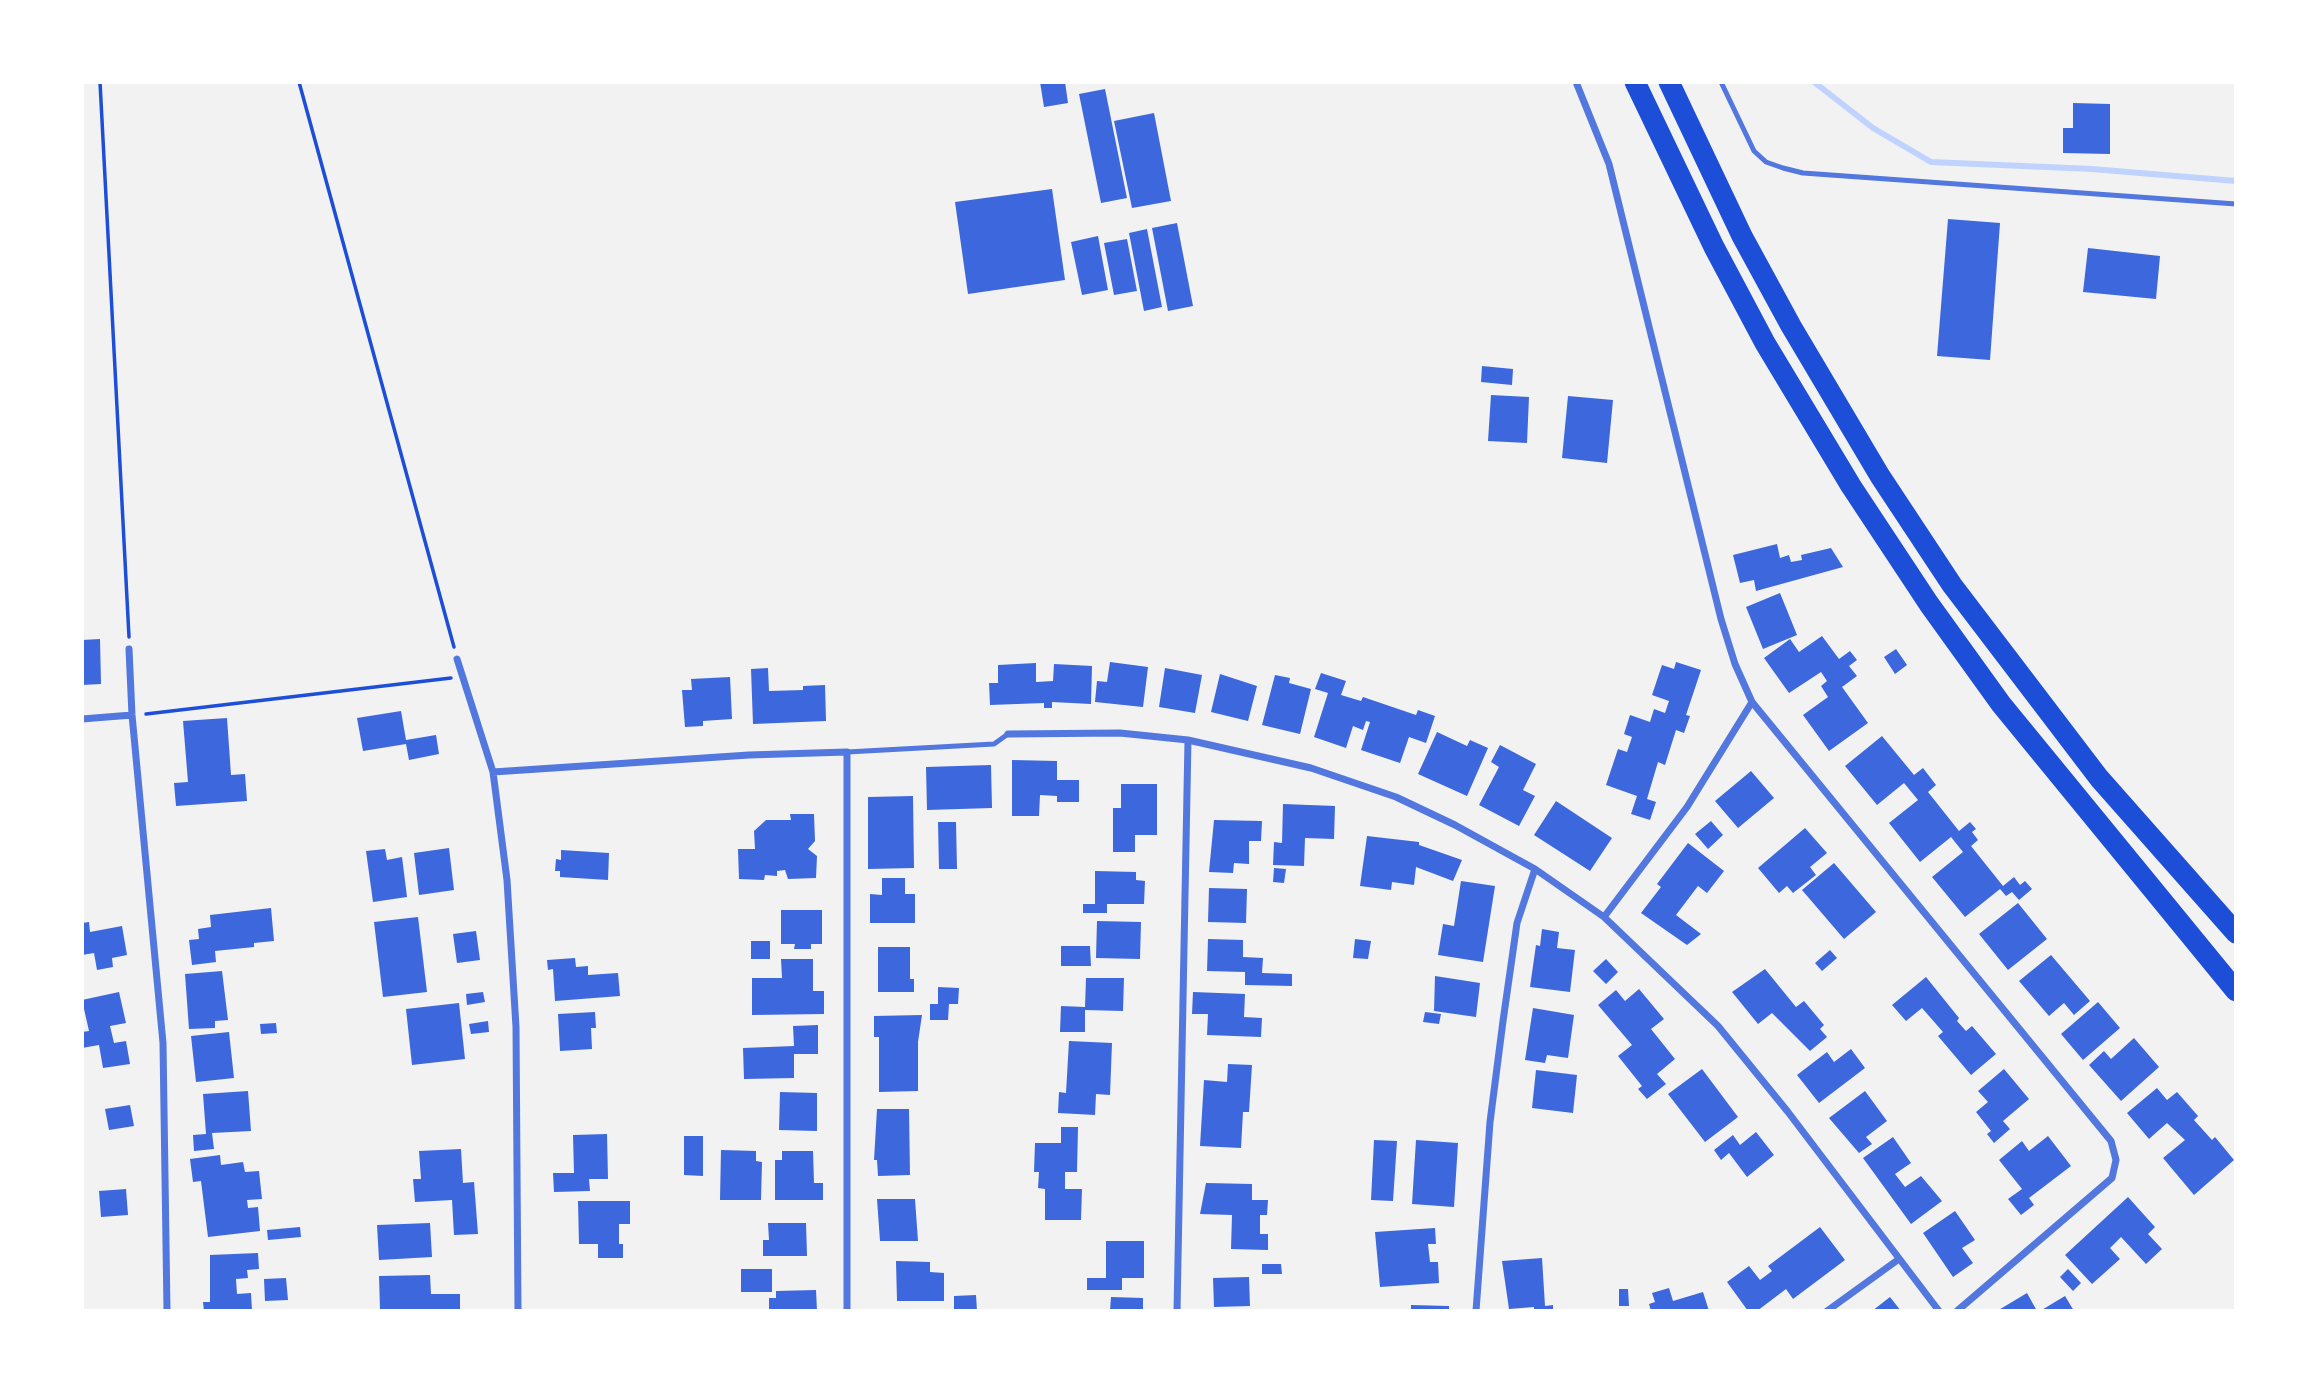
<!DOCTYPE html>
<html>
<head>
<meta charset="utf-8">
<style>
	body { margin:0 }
	#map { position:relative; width:2318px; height:1393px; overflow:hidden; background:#f2f2f2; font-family:"Asap Condensed",sans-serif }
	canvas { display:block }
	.frame { position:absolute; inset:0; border:84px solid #fff; pointer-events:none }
</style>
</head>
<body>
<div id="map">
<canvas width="2318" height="1393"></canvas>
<div class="frame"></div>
</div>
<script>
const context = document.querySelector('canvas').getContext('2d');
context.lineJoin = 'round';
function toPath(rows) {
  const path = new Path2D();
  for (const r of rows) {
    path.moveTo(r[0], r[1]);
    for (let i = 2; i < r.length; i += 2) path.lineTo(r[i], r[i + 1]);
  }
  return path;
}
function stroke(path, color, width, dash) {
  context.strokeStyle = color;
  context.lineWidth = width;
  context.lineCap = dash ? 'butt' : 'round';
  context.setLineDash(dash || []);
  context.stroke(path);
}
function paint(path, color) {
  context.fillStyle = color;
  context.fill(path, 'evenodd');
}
stroke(toPath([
	[1814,82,1873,128,1931,162,2092,169,2236,181]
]), '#bfd3fe', 6);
paint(toPath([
	[1040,82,1065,82,1068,103,1044,107],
	[1105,89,1127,198,1101,203,1079,94],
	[2073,103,2110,104,2110,154,2063,153,2063,128,2073,128],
	[1154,113,1171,201,1132,208,1114,121],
	[1052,189,1065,280,968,294,955,202],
	[1948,219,2000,223,1990,360,1937,356],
	[1177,223,1193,306,1168,311,1152,228],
	[1147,229,1162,307,1144,311,1129,233],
	[1098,236,1108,290,1082,295,1071,242],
	[1127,239,1137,291,1114,295,1104,243],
	[2088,248,2160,256,2156,299,2083,292],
	[1482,366,1513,369,1512,385,1481,382],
	[1491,395,1529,397,1527,443,1488,441],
	[1568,396,1613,400,1607,463,1562,458],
	[1777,544,1780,558,1789,555,1791,562,1802,560,1801,555,1831,548,1843,567,1756,591,1754,580,1740,583,1733,555],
	[1780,593,1797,635,1763,649,1746,607],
	[1822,636,1839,659,1850,651,1857,660,1849,666,1857,676,1842,687,1868,723,1829,751,1803,715,1828,697,1821,686,1827,681,1821,672,1789,693,1764,658,1790,639,1799,652],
	[100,639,101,684,82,685,82,640],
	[1896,649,1907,665,1895,674,1884,657],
	[1110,662,1148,667,1143,707,1095,702,1097,681,1107,682],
	[1676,662,1701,670,1686,715,1690,716,1684,733,1676,730,1665,765,1658,762,1647,799,1656,802,1650,820,1631,814,1637,796,1606,785,1618,749,1627,752,1632,737,1624,734,1630,715,1650,722,1654,709,1665,713,1669,701,1652,695,1662,665,1674,669],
	[1036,663,1036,682,1053,681,1054,664,1092,666,1091,704,1052,702,1052,708,1044,708,1044,703,990,705,989,683,998,683,998,665],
	[768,668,769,691,803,690,803,686,825,685,826,721,753,724,751,669],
	[1165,668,1202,675,1195,713,1159,707],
	[1321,673,1346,681,1341,695,1361,701,1363,697,1416,715,1418,710,1435,716,1426,743,1409,737,1400,763,1361,750,1370,722,1366,721,1363,730,1353,726,1346,748,1314,737,1328,693,1315,689],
	[1220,674,1257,686,1248,721,1211,712],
	[1275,675,1290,678,1289,683,1311,689,1300,734,1262,725],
	[730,677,732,719,703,721,703,726,685,727,682,690,692,690,691,679],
	[401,711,406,740,436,735,439,754,409,760,406,744,363,751,357,718],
	[227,718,231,775,245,774,247,801,176,806,174,783,188,782,183,721],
	[1437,732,1467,746,1470,740,1488,748,1467,796,1418,774],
	[1882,736,1914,775,1923,768,1936,785,1928,792,1959,831,1970,822,1976,829,1972,832,1978,840,1971,846,2003,886,2014,877,2020,885,2025,881,2032,889,2019,900,2012,892,2006,896,2000,889,1965,917,1932,877,1963,852,1951,837,1920,862,1889,823,1918,800,1904,783,1877,805,1845,766],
	[1500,745,1536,764,1523,790,1535,796,1519,826,1479,805,1499,767,1491,762],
	[1012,760,1057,761,1057,780,1079,780,1079,802,1057,802,1057,796,1040,795,1039,816,1012,816],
	[991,765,992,808,927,810,926,767],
	[1751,771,1774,798,1738,828,1715,801],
	[1121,784,1157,784,1157,835,1135,835,1135,852,1113,852,1113,808,1121,808],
	[913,796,914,868,868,869,868,797],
	[1556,801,1612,838,1590,871,1534,835],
	[1283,804,1335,806,1334,839,1305,838,1304,866,1273,865,1274,842,1282,843],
	[790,814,814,814,815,841,808,849,817,856,816,878,788,879,785,870,777,871,777,876,765,875,764,880,739,879,738,849,755,849,754,831,766,820,791,820],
	[1214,820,1262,821,1261,841,1249,841,1249,864,1234,863,1233,873,1209,872],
	[1711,821,1723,835,1708,849,1695,834],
	[938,822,956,822,957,869,939,869],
	[1805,828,1827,853,1810,867,1816,875,1793,893,1787,886,1779,893,1758,868],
	[1367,836,1419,842,1419,845,1462,860,1453,881,1416,867,1414,885,1392,882,1391,890,1360,886],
	[1688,843,1724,871,1707,893,1698,886,1676,915,1701,934,1687,945,1641,913,1661,887,1657,884],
	[449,848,454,890,419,895,414,853],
	[385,849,387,860,402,857,407,897,373,902,366,851],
	[561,850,609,853,608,880,560,877,560,871,555,871,556,859,561,860],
	[1834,863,1876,912,1844,939,1802,890],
	[1274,868,1286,869,1284,883,1273,882],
	[1095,871,1136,872,1136,880,1145,881,1144,904,1107,904,1107,913,1083,913,1083,904,1095,904],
	[882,878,905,878,905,894,915,894,915,923,870,923,870,894,882,895],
	[1461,881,1495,886,1483,962,1438,955,1443,924,1454,926],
	[1209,888,1247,889,1246,923,1208,922],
	[2018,903,2047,939,2008,970,1979,934],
	[271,908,274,941,254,943,254,947,215,951,216,962,192,965,189,940,199,939,198,929,211,927,210,915],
	[781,910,822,910,822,944,811,944,811,949,794,949,795,944,781,944],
	[418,917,427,992,383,997,374,922],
	[1097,921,1141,922,1140,959,1096,958],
	[89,922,90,932,122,926,127,955,112,958,113,967,97,970,94,953,82,955,82,923],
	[1542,929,1559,932,1557,948,1575,950,1570,992,1530,987,1536,945,1540,946],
	[476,931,480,960,457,963,453,934],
	[1208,939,1243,940,1243,957,1263,958,1262,973,1292,974,1292,986,1245,985,1245,972,1207,971],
	[1355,939,1371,941,1368,959,1353,958],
	[751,941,770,941,770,959,751,959],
	[1061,946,1090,946,1091,966,1061,966],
	[878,947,910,947,910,979,914,979,914,992,878,992],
	[1830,950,1837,958,1822,971,1815,963],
	[2051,955,2090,1001,2074,1015,2064,1003,2049,1016,2019,981],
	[575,958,576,967,588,966,588,975,618,973,620,996,555,1001,553,969,548,970,547,960],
	[781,959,813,959,813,991,824,991,824,1014,752,1015,752,978,782,978],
	[1606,959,1618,972,1606,984,1593,971],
	[1765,969,1796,1007,1804,1001,1824,1025,1820,1029,1827,1037,1810,1051,1772,1013,1758,1024,1732,992],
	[222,971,228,1020,215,1021,215,1028,189,1029,185,974],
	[1435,976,1480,983,1476,1017,1434,1011],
	[1926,977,1959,1018,1957,1021,1966,1031,1972,1026,1996,1054,1971,1075,1938,1036,1943,1032,1922,1008,1906,1021,1892,1005],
	[1086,978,1124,978,1123,1011,1085,1010,1085,1032,1060,1032,1061,1006,1085,1007],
	[938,987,959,988,958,1004,949,1004,948,1020,930,1020,930,1004,938,1004],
	[1639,989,1664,1019,1651,1029,1675,1059,1657,1074,1666,1084,1647,1099,1638,1089,1642,1086,1618,1056,1632,1045,1598,1005,1616,990,1625,1001],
	[119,992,126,1023,110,1026,114,1043,126,1041,130,1064,103,1068,99,1045,82,1048,82,1032,89,1031,82,1000],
	[483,992,485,1002,467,1005,466,994],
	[1193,992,1245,994,1244,1017,1262,1018,1261,1037,1207,1035,1208,1014,1192,1014],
	[2098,1002,2120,1028,2083,1060,2061,1034],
	[459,1003,465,1059,412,1065,406,1009],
	[1533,1008,1574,1015,1568,1058,1547,1055,1545,1063,1525,1060],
	[595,1012,596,1028,591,1028,592,1049,560,1051,558,1014],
	[1425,1012,1441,1014,1439,1024,1423,1022],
	[922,1015,918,1042,918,1091,879,1092,879,1037,874,1037,874,1016],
	[488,1021,489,1032,471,1034,469,1024],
	[276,1023,277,1033,261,1034,260,1024],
	[818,1025,818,1054,794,1054,794,1078,744,1079,743,1048,794,1046,793,1026],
	[229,1032,234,1078,196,1082,191,1036],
	[2134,1038,2159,1067,2121,1101,2089,1065,2104,1051,2111,1059],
	[1069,1041,1112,1043,1110,1095,1096,1094,1095,1115,1058,1113,1059,1092,1066,1093],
	[1851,1049,1865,1068,1819,1103,1797,1075,1827,1052,1834,1062],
	[1228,1064,1252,1065,1249,1112,1243,1112,1241,1148,1200,1146,1204,1080,1227,1082],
	[1702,1069,1738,1117,1705,1142,1668,1094],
	[2004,1069,2029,1099,2003,1121,2010,1129,1994,1143,1987,1134,1991,1131,1976,1112,1988,1102,1978,1091],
	[1536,1070,1577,1075,1573,1113,1532,1108],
	[2157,1088,2167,1100,2177,1092,2198,1116,2194,1120,2212,1140,2215,1137,2234,1160,2194,1195,2163,1158,2185,1140,2167,1123,2149,1139,2127,1113],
	[248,1091,251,1131,212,1133,214,1149,194,1151,193,1135,206,1134,203,1094],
	[1865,1091,1887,1121,1866,1137,1872,1144,1859,1153,1829,1118],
	[780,1092,817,1093,817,1131,779,1130],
	[130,1105,134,1126,109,1130,105,1109],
	[877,1109,909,1109,910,1175,878,1176,877,1160,874,1160],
	[1061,1127,1078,1127,1077,1172,1065,1172,1065,1189,1082,1189,1081,1220,1045,1220,1045,1189,1038,1188,1039,1172,1034,1172,1035,1143,1061,1143],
	[1756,1132,1774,1155,1747,1177,1729,1153,1721,1160,1714,1150,1733,1135,1740,1145],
	[607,1134,608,1179,589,1179,590,1191,554,1192,553,1173,574,1173,573,1135],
	[684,1136,703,1136,703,1176,684,1175],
	[2048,1136,2071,1166,2029,1198,2034,1205,2021,1215,2008,1199,2022,1189,1999,1160,2022,1141,2029,1151],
	[1893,1137,1911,1163,1895,1174,1905,1187,1921,1176,1942,1201,1911,1224,1863,1158],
	[1374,1140,1397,1141,1393,1201,1371,1200],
	[1416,1140,1458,1143,1454,1207,1412,1204],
	[461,1149,463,1183,474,1182,478,1234,454,1235,452,1200,415,1202,413,1179,421,1179,419,1151],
	[721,1150,756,1151,756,1161,762,1162,761,1200,720,1200],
	[782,1151,813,1151,814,1183,823,1183,823,1200,775,1200,775,1160,782,1160],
	[220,1155,221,1165,243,1162,245,1172,259,1171,262,1199,247,1200,248,1208,258,1207,260,1231,208,1237,201,1181,193,1182,190,1159],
	[1206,1183,1252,1184,1252,1200,1268,1200,1267,1215,1260,1215,1260,1234,1268,1234,1268,1250,1231,1249,1232,1215,1200,1214],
	[126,1189,128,1215,101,1217,99,1191],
	[2128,1197,2155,1227,2148,1234,2162,1249,2146,1264,2121,1237,2110,1248,2120,1259,2092,1284,2065,1255],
	[877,1199,915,1199,918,1241,880,1241],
	[578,1201,630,1201,630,1224,619,1224,619,1244,623,1244,623,1258,598,1258,598,1244,579,1244],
	[1955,1211,1975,1240,1962,1248,1973,1263,1953,1277,1923,1233],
	[430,1223,432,1257,379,1260,377,1225],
	[768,1223,806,1223,807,1256,763,1256,763,1240,769,1240],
	[300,1227,301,1237,268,1240,267,1230],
	[1820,1227,1845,1260,1793,1299,1786,1289,1757,1311,1748,1311,1727,1282,1749,1266,1760,1280,1772,1271,1768,1266],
	[1435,1228,1436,1244,1428,1244,1430,1262,1438,1262,1439,1283,1380,1287,1375,1232],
	[1106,1241,1144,1241,1144,1278,1122,1278,1122,1290,1087,1290,1087,1278,1106,1278],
	[258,1253,259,1269,247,1270,248,1278,236,1279,237,1294,251,1293,252,1311,204,1311,203,1302,210,1302,210,1255],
	[1542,1258,1545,1306,1553,1305,1553,1311,1534,1311,1534,1307,1509,1309,1502,1261],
	[896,1261,930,1262,930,1272,944,1273,944,1301,897,1301],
	[1262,1264,1281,1264,1282,1274,1262,1274],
	[741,1269,772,1269,772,1292,741,1292],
	[2068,1269,2081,1283,2073,1291,2060,1277],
	[430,1275,431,1294,460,1294,460,1311,380,1309,379,1276],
	[1249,1277,1250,1306,1214,1307,1213,1278],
	[286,1278,288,1300,265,1301,264,1279],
	[1669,1288,1673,1301,1703,1292,1709,1311,1651,1311,1649,1304,1655,1302,1652,1293],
	[1619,1289,1628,1289,1629,1306,1619,1306],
	[816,1290,817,1311,769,1311,769,1298,776,1298,776,1291],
	[2027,1293,2037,1311,1997,1311],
	[976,1295,977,1311,954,1311,954,1296],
	[2065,1296,2074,1311,2040,1311],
	[1111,1297,1143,1298,1143,1311,1110,1311],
	[1890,1297,1901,1311,1872,1311],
	[1411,1305,1449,1306,1449,1311,1411,1311]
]), '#3d67dc');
stroke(toPath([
	[100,82,129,637],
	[299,82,454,647],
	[146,714,451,678]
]), '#1d4ed8', 3.5);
stroke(toPath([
	[1721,82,1754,151,1766,162,1783,168,1803,173,2236,204],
	[847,752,994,744,1008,734]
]), '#5277de', 5);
stroke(toPath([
	[1576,82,1609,164,1721,619,1735,664,1752,702,2111,1141,2116,1160,2112,1178,1957,1311],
	[129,649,132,715,163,1043,167,1311],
	[457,659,493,772,507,880,516,1027,518,1311],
	[82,719,132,715],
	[1008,734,1120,733,1188,740,1311,768,1396,797,1455,825,1535,869,1604,917,1718,1026,1788,1112,1939,1311],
	[493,772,749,755,847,752,847,1311],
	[1604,917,1687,807,1752,702],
	[1177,1311,1188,740],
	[1476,1311,1490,1122,1503,1021,1517,923,1535,869],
	[1827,1311,1899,1259]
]), '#5277de', 7);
stroke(toPath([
	[1635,82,1714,247,1765,343,1851,486,1929,604,2001,704,2236,991],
	[1669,82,1742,236,1791,326,1880,476,1952,585,2099,778,2236,933]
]), '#1d4ed8', 21);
</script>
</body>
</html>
